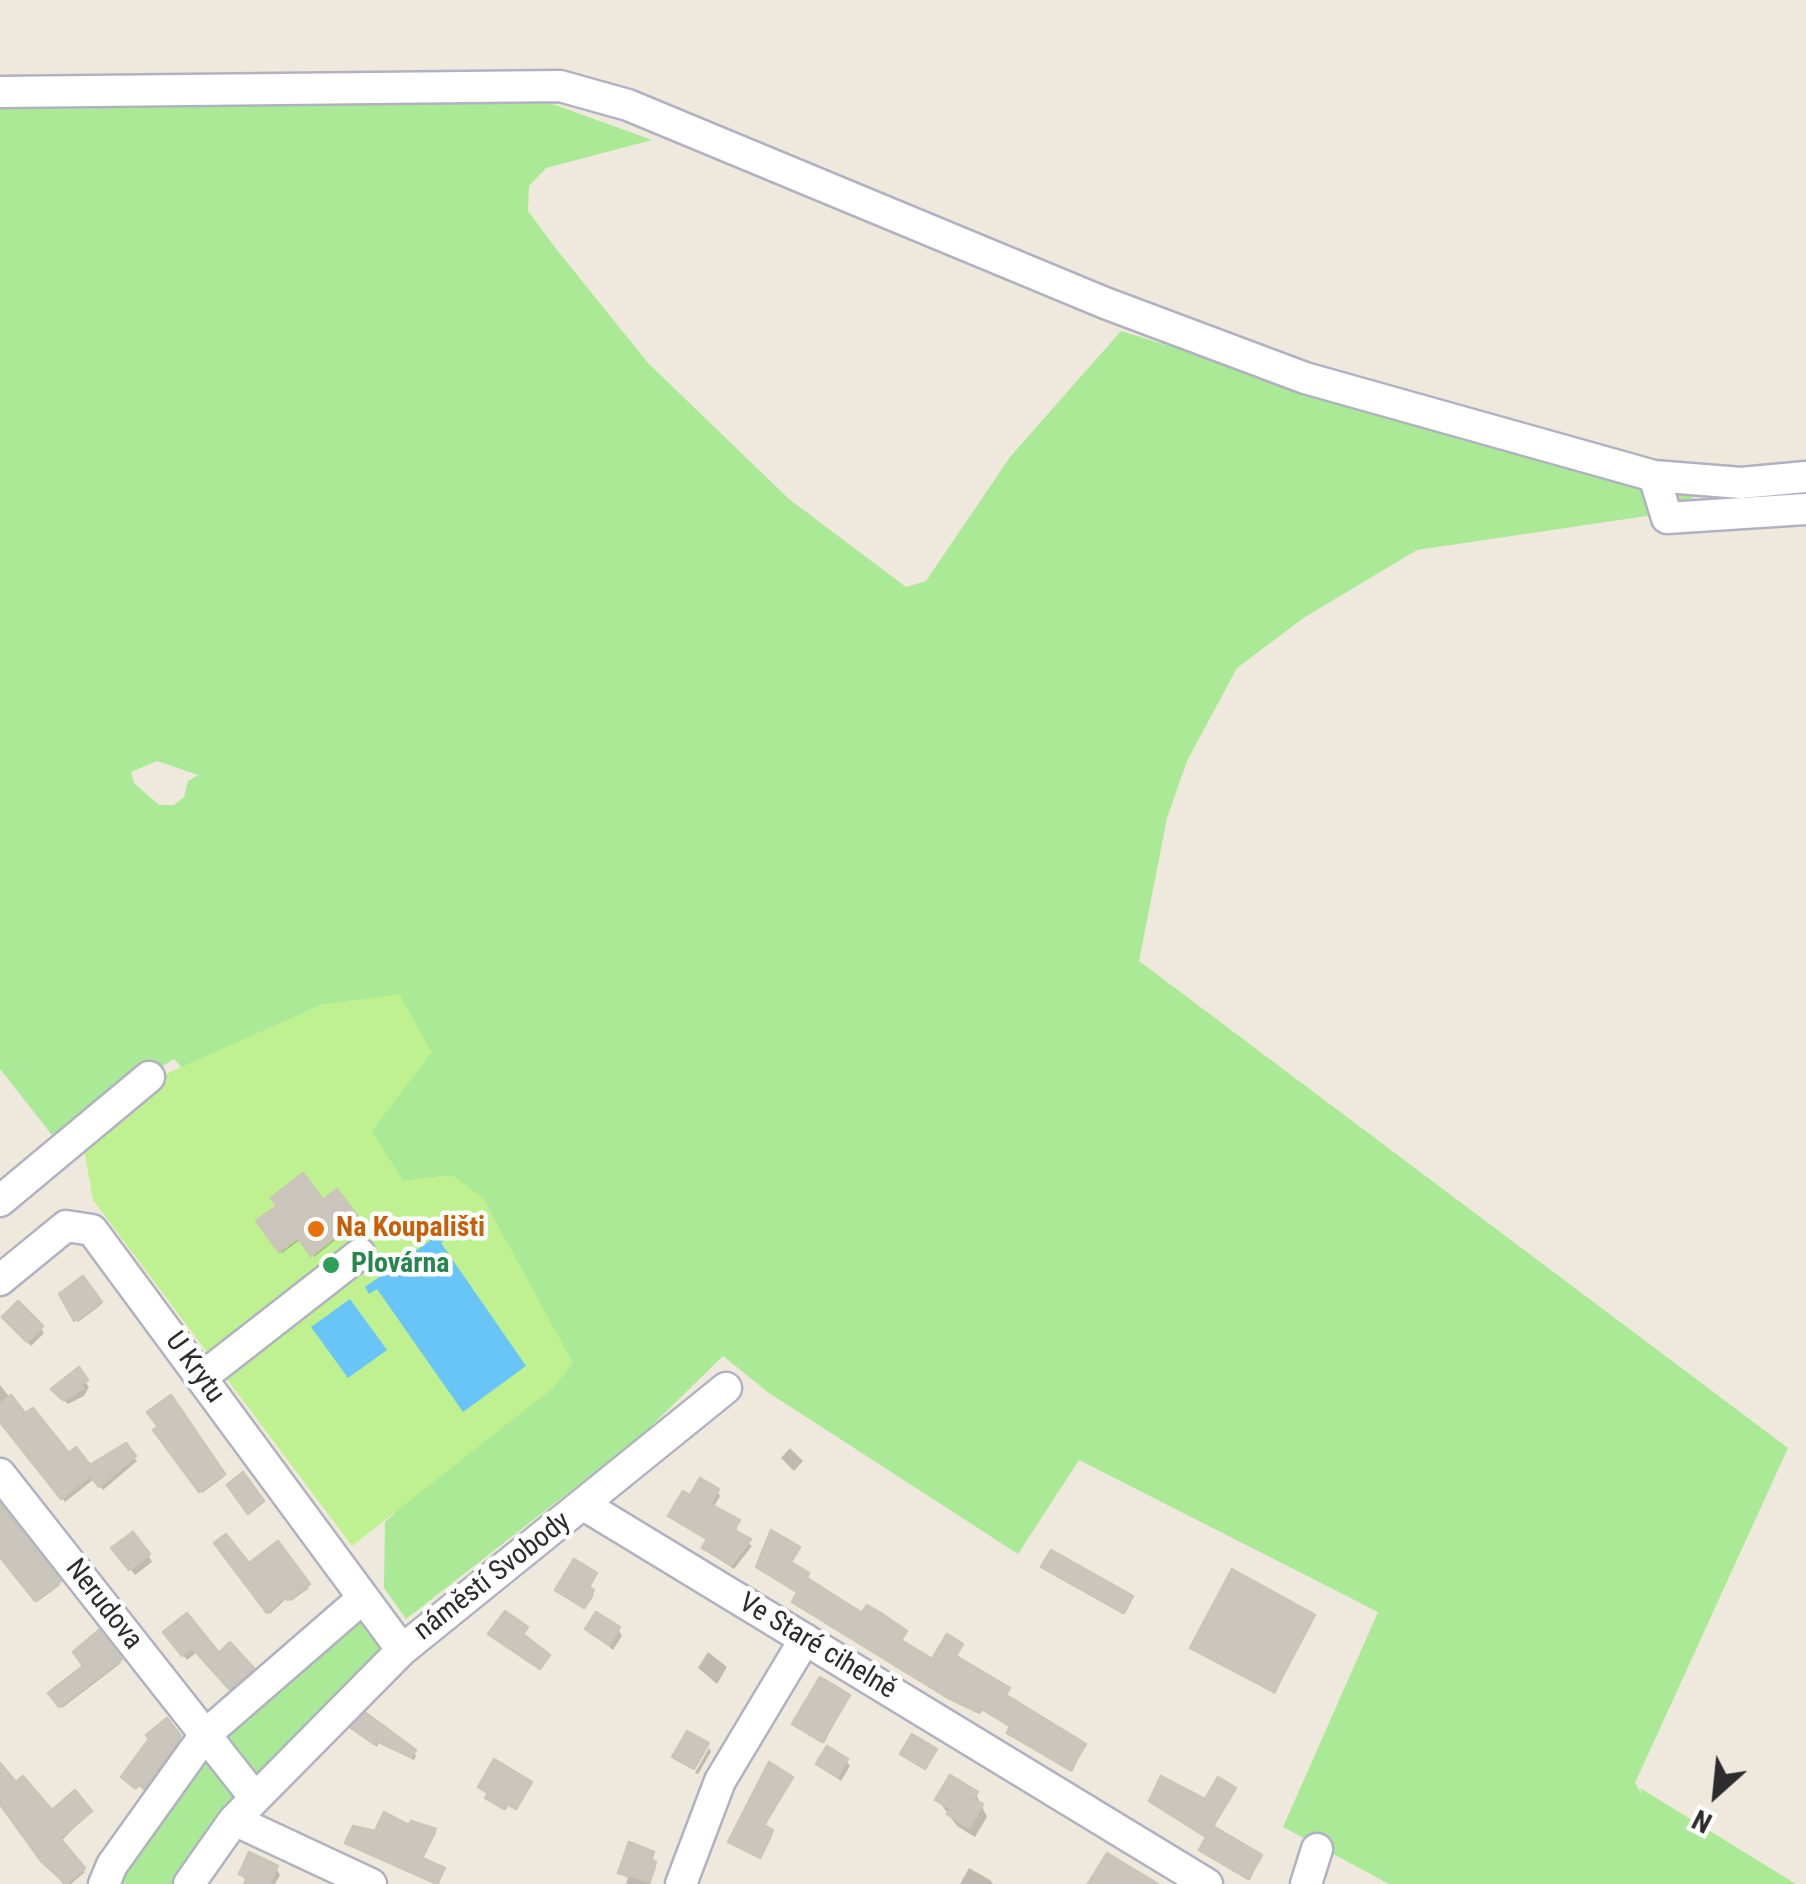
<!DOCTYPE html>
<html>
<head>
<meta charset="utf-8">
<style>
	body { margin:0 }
	#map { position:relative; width:1806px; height:1884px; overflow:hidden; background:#efe9dd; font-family:"Roboto Condensed",sans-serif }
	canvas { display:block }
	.north { position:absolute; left:1666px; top:1744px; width:100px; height:100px; -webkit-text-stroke:8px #fff; paint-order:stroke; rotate:207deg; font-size:28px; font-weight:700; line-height:40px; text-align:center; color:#2c2c2c }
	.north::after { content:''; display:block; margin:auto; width:35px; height:45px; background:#2c2c2c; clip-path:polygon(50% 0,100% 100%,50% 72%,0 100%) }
</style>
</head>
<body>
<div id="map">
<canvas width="1806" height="1884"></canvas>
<div class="north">N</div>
</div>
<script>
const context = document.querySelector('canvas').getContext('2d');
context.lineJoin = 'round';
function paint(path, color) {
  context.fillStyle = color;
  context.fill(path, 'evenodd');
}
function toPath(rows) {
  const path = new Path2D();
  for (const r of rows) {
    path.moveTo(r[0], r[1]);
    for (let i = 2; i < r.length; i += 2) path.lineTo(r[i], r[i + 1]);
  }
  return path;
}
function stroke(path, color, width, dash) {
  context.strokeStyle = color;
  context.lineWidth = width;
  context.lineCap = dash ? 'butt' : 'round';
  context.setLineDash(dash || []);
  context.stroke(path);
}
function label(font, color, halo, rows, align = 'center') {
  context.font = font + ' "Roboto Condensed",sans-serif';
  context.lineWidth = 9;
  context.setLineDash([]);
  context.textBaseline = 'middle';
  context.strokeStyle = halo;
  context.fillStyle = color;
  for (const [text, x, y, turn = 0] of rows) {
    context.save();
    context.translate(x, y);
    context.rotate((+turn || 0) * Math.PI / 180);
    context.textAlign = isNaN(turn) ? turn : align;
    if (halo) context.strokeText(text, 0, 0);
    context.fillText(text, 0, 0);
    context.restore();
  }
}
paint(toPath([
	[547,102,652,140,546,168,529,186,528,211,557,250,648,363,789,499,906,587,926,581,1010,457,1121,331,1555,464,1694,495,1687,510,1417,550,1305,617,1237,668,1187,761,1167,818,1139,961,1788,1448,1635,1783,1642,1795,1640,1788,1796,1884,1389,1884,1283,1827,1378,1612,1079,1460,1018,1554,769,1393,723,1356,641,1436,406,1619,384,1588,385,1522,395,1513,254,1152,174,1059,52,1135,0,1069,0,108],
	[157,761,198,775,188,781,184,797,174,805,159,805,134,783,131,772],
	[357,1614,384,1649,177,1884,118,1884,202,1756]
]), '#aae996');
paint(toPath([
	[399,994,432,1052,372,1131,403,1181,452,1175,483,1198,573,1363,553,1388,352,1546,93,1200,83,1143,166,1074,320,1005]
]), '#bff191');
paint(toPath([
	[442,1232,447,1238,441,1243,526,1366,463,1412,377,1289,369,1294,365,1287],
	[350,1299,387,1350,348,1378,311,1327]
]), '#69c5f8');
paint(toPath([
	[337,1193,358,1222,314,1257,301,1239,282,1253,260,1222,322,1203],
	[82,1280,101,1305,78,1322,62,1294],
	[8,1323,41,1328,44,1333,31,1346],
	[78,1371,89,1387,84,1396,68,1404,57,1395],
	[0,1385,25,1417,68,1456,90,1468,134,1457,137,1461,103,1490,94,1479,65,1502,0,1413],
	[170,1399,224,1477,202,1493,158,1433],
	[790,1448,803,1461,794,1471,781,1458],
	[717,1491,720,1496,713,1508,738,1521,736,1534,752,1546,734,1569,708,1552,708,1541,671,1516,690,1498],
	[2,1511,60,1585,37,1602,0,1554],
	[218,1544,249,1567,278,1544,309,1588,291,1601,288,1597,270,1614],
	[798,1549,791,1566,863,1616,905,1633,902,1643,933,1662,961,1646,956,1660,1008,1690,1007,1698,1084,1746,1072,1772,1012,1736,1012,1728,982,1710,980,1714,952,1701,796,1605,799,1594,759,1567],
	[119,1555,148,1555,152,1562,135,1575],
	[1044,1567,1131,1598,1132,1600,1125,1614],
	[596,1575,589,1590,594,1595,585,1609,558,1590],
	[1313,1617,1275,1694,1193,1648],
	[588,1629,618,1629,622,1636,613,1650],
	[98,1633,121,1663,62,1708,51,1694,86,1667],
	[169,1637,252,1669,255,1674,233,1692,197,1652,187,1660],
	[708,1652,727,1667,717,1684,698,1668],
	[848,1697,824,1743,796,1726],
	[167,1721,181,1740,146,1789,140,1785,137,1789,125,1780],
	[354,1729,414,1752,416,1756,414,1760,378,1743,377,1747],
	[709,1748,711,1752,698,1774,695,1773],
	[846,1761,850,1766,841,1781,819,1764],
	[0,1767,16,1786,52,1813,90,1812,60,1842,85,1872,71,1884,63,1884,0,1803],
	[791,1779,764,1828,773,1834,761,1859,732,1845],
	[530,1783,517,1810,509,1804,506,1810,490,1800,491,1794],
	[1234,1790,1213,1829,1260,1857,1250,1880,1203,1852,1209,1838,1152,1801,1205,1802],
	[976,1794,987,1817,975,1837,957,1826,938,1800],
	[411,1829,436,1833,422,1860,443,1869,439,1884,349,1842],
	[652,1854,656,1867,650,1884,626,1884,628,1878,620,1873],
	[276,1868,280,1875,275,1884,247,1884,242,1874],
	[969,1868,990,1880,993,1884,960,1884]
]), '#0003');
const building = toPath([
	[303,1173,323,1200,337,1189,359,1218,311,1256,298,1238,279,1252,256,1221,277,1206,271,1198,303,1173],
	[83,1276,102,1302,74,1321,59,1294,83,1276],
	[18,1301,43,1326,27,1342,2,1317,18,1301],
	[79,1367,88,1380,80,1386,83,1389,63,1400,51,1389,79,1367],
	[11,1395,25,1413,33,1408,69,1453,76,1447,90,1465,126,1443,136,1456,99,1487,90,1476,61,1499,0,1422,0,1404,11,1395],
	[171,1395,225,1474,199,1492,153,1430,158,1427,147,1412,171,1395],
	[243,1472,264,1501,248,1514,227,1485,243,1472],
	[700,1478,719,1489,710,1504,740,1520,734,1530,751,1539,731,1565,702,1548,707,1539,668,1516,683,1491,690,1495,700,1478],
	[0,1504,61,1581,35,1601,0,1557,0,1504],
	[771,1530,800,1547,791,1562,809,1573,807,1578,862,1613,867,1605,881,1613,907,1631,901,1640,932,1659,947,1634,963,1644,956,1656,1010,1688,1006,1695,1086,1744,1070,1770,1007,1733,1010,1726,980,1708,978,1712,948,1698,792,1602,797,1592,756,1567,771,1530],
	[133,1532,150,1554,129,1570,111,1548,133,1532],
	[226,1534,249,1563,278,1541,310,1584,288,1600,285,1596,267,1613,214,1543,226,1534],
	[1051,1550,1133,1596,1123,1613,1041,1567,1051,1550],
	[574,1559,597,1573,589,1587,594,1590,584,1608,555,1590,574,1559],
	[1232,1569,1315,1615,1274,1692,1190,1648,1232,1569],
	[505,1611,528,1627,523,1634,550,1655,540,1669,488,1634,505,1611],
	[596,1612,620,1627,609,1645,585,1629,596,1612],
	[187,1613,219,1653,230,1642,254,1668,229,1689,192,1648,182,1656,163,1632,187,1613],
	[99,1630,122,1659,59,1707,48,1693,83,1666,73,1652,99,1630],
	[820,1677,850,1695,822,1742,792,1724,820,1677],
	[366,1713,416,1750,411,1757,376,1740,374,1744,351,1728,366,1713],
	[167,1718,181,1736,144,1789,138,1784,135,1788,121,1777,149,1739,146,1735,167,1718],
	[687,1731,709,1743,694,1769,672,1757,687,1731],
	[912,1734,937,1749,925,1769,900,1754,912,1734],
	[827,1746,848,1759,837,1777,816,1764,827,1746],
	[494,1759,532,1782,516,1809,507,1804,504,1809,485,1798,488,1793,478,1787,494,1759],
	[769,1762,793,1777,764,1825,773,1830,760,1858,728,1842,769,1762],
	[0,1763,16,1782,23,1776,52,1810,75,1790,92,1811,60,1838,85,1868,66,1884,41,1861,0,1804,0,1763],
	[950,1775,978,1792,973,1799,983,1804,969,1828,947,1814,951,1809,935,1800,950,1775],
	[1161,1776,1205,1799,1218,1777,1236,1788,1213,1826,1262,1855,1248,1879,1199,1850,1206,1837,1149,1801,1161,1776],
	[384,1812,409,1825,411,1821,436,1829,422,1858,445,1868,437,1884,345,1843,353,1826,375,1831,384,1812],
	[629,1842,654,1852,651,1860,656,1862,649,1881,618,1873,629,1842],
	[249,1852,278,1866,269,1884,244,1884,247,1878,239,1874,249,1852],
	[1107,1853,1158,1884,1088,1884,1107,1853]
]);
paint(building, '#cac6bd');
stroke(building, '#cbc5b7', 2.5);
const minor = toPath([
	[0,92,560,86,628,105,1105,303,1305,378,1654,476,1741,483,1806,477],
	[1654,476,1667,518,1806,509],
	[0,1201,149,1077],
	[0,1280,66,1226,92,1230,402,1650],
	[201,1378,360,1254],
	[0,1474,255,1798],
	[584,1505,1207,1884],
	[234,1820,371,1884],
	[104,1884,112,1865,205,1735,363,1598],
	[189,1884,234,1820,402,1650,726,1388],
	[681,1884,720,1781,805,1639],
	[1306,1884,1317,1849]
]);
stroke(minor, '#b1b2c1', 35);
stroke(minor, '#fff', 30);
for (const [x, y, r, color] of [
	[316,1229,10,"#e8710a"],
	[331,1265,10,"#2e9e5b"]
]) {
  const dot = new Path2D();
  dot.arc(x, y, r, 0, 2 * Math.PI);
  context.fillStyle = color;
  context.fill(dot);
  stroke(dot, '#fff', 4);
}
label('bold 28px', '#c56008', '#fff', [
	["Na Koupališti",336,1229]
], 'left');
label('bold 28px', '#27864d', '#fff', [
	["Plovárna",351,1265]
], 'left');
label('28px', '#2c2c2c', '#fff', [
	["U Krytu",194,1368,54],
	["náměstí Svobody",493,1577,-38],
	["Nerudova",103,1605,52],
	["Ve Staré cihelně",817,1647,31]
]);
</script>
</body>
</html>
